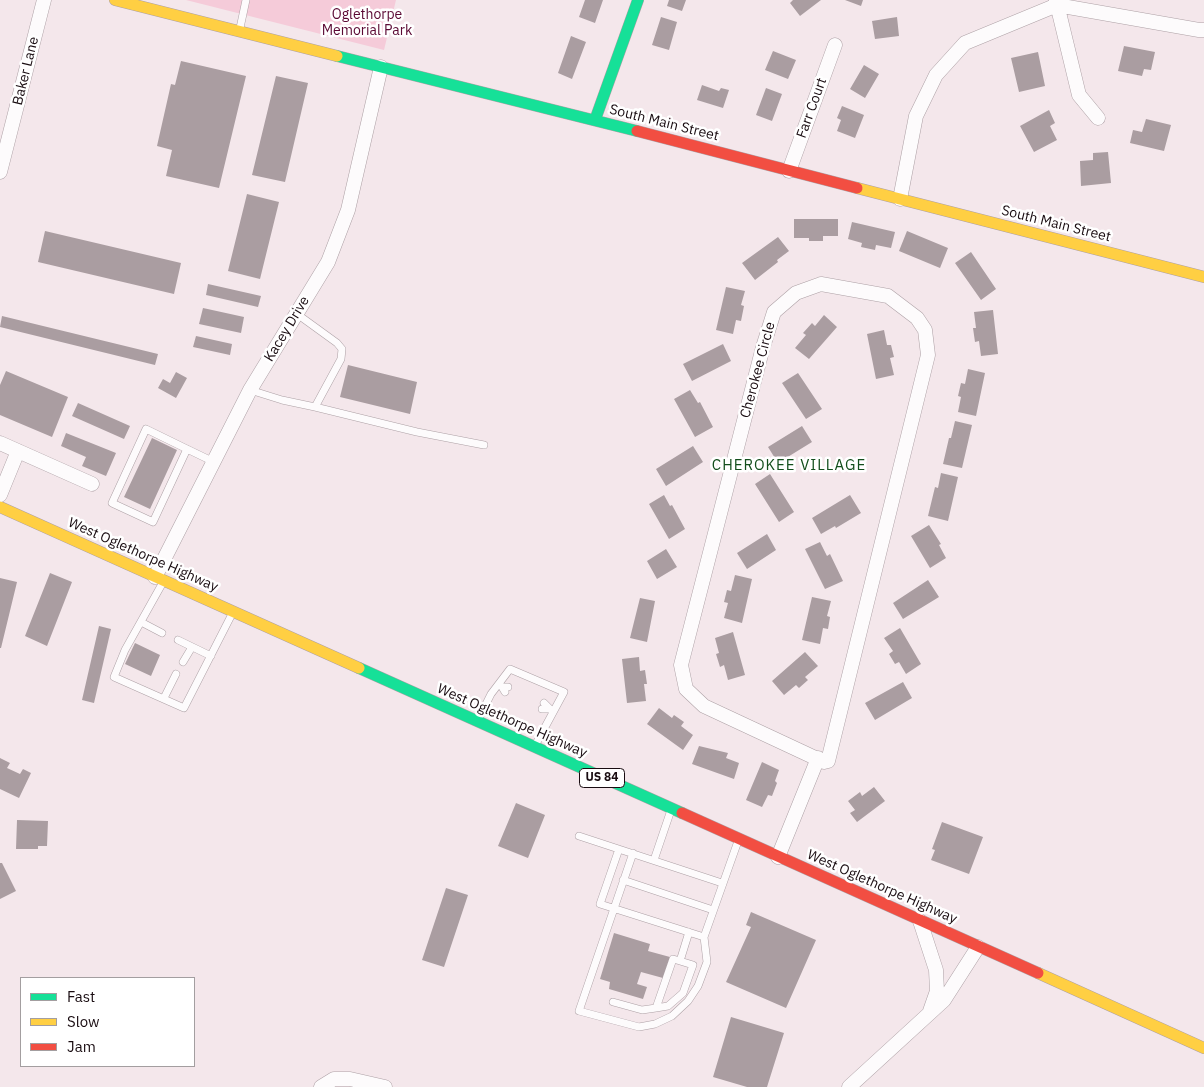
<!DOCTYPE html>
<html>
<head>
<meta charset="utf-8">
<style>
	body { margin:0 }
	#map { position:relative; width:1204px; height:1087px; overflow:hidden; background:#f4e7eb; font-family:"IBM Plex Sans",sans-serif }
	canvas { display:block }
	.legend { position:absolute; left:20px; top:977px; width:175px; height:90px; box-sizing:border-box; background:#fff; border:1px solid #a39ea0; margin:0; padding:6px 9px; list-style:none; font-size:15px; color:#190c11 }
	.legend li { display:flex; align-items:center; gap:10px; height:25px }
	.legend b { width:25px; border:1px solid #a39ea0 }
</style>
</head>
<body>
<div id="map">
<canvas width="1204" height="1087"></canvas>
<ul class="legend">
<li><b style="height:6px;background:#16e098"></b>Fast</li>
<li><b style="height:6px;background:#ffcf43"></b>Slow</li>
<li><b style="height:6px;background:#f24e42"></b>Jam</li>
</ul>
</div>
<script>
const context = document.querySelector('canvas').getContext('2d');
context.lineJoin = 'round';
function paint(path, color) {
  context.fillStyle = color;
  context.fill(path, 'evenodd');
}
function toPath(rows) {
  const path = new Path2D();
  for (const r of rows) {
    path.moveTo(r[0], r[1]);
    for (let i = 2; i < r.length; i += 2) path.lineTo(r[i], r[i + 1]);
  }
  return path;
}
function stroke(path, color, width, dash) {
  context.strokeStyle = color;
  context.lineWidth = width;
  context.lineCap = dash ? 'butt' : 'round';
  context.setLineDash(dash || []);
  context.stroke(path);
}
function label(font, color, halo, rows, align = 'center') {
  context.font = font + ' "IBM Plex Sans",sans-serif';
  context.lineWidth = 5;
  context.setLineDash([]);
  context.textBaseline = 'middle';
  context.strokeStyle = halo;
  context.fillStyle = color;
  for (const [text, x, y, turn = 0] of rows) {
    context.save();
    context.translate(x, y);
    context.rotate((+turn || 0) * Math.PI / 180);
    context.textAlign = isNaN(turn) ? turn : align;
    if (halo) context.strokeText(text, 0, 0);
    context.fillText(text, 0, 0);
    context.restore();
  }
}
paint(toPath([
	[186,0,396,0,384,50]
]), '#f5cbd9');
paint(toPath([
	[585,0,603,0,595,23,579,17],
	[669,0,686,0,682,11,667,6],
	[793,0,821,0,800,16,790,3],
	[845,0,863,0,861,6],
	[661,17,677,22,669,50,652,45],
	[897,17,899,36,875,39,872,21],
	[571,36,586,42,572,79,558,73],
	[1124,46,1155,52,1151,70,1144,69,1142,76,1118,71],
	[773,51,796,60,788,79,765,70],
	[1038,52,1045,86,1019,92,1011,58],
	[181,61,246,76,219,188,166,176,172,150,157,146,171,84,175,85],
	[864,65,879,74,865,98,850,89],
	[276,76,308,83,285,182,252,175],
	[702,85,719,91,721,88,729,90,723,108,697,100],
	[766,88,782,94,772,121,756,115],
	[842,106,864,115,855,138,837,131,841,120,837,118],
	[1049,110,1055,123,1050,126,1057,140,1034,152,1020,126],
	[1146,119,1171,125,1164,151,1130,143,1133,130,1142,132],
	[1108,152,1111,183,1081,186,1080,161,1093,160,1093,153],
	[247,194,279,202,260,279,228,271],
	[794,219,838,219,838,236,823,236,823,241,809,241,809,238,794,238],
	[852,222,895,232,891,248,876,245,875,250,861,247,862,243,848,239],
	[45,231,181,263,174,294,38,262],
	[907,231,948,248,940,268,899,251],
	[778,237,789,251,777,260,778,262,755,280,742,263],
	[971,252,996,289,981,300,955,263],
	[208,284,261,296,258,307,206,295],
	[726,287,745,291,741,305,744,306,741,321,736,320,733,334,716,330],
	[203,308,244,317,241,333,199,324],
	[993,310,998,354,981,356,979,341,975,342,973,328,976,328,974,312],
	[824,315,837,327,809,359,795,348,806,335,803,333,812,323,815,326],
	[2,316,158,354,155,365,0,327],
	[884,330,887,345,891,345,894,357,890,358,894,375,876,379,867,334],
	[196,336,232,344,230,355,193,347],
	[723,344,731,361,692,381,683,364],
	[348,365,417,382,410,414,340,397],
	[968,369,985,373,976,416,958,412,961,397,958,396,961,383,965,384],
	[6,371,68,397,52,437,0,415,0,385],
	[176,372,187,378,176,398,158,388,163,379,170,383],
	[798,373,822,409,806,419,782,383],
	[690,390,698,403,700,402,713,427,695,437,674,399],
	[78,403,130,426,124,439,72,416],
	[955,421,972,425,962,468,943,464,949,438,951,438],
	[802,426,812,442,778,463,768,447],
	[66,433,116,453,106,476,82,466,86,457,61,446],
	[152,438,177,450,150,509,124,497],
	[693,446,703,462,666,486,656,469],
	[941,473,958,477,948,521,928,516,935,487,938,488],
	[770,474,794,512,779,522,755,484],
	[664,495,670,506,672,505,685,529,669,539,649,504],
	[850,495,861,513,836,528,835,526,821,534,812,518],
	[929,525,941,544,939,545,946,558,930,568,911,536],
	[767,534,776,550,747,569,737,553],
	[820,542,827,556,830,554,843,581,825,589,805,549],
	[666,549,677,567,657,579,647,561],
	[50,573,72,582,47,646,25,636],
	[735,575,752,579,742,623,724,618,728,603,724,602,727,590,731,591],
	[0,578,17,582,1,648,0,648],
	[928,580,939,597,903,619,893,603],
	[812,597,831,601,827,616,830,617,828,629,823,628,820,644,802,640],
	[640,598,655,601,647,642,630,638],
	[99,626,111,629,94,703,82,700],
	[900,628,921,664,906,674,899,662,895,664,889,654,893,651,884,638],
	[733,632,745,675,728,680,724,665,720,667,716,654,719,653,715,638],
	[135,643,160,655,151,676,125,664],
	[805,652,818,666,805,677,808,680,799,688,796,685,784,695,772,681],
	[639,657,640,671,645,670,647,684,644,684,646,701,627,703,622,659],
	[903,682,912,698,875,720,865,703],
	[659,708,672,718,674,715,684,722,681,726,693,735,683,750,647,724],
	[699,746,728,753,726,758,739,763,734,779,692,764],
	[0,758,10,763,7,768,20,774,23,769,31,773,19,798,0,789],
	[762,762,779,770,775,781,777,783,772,796,768,795,762,807,746,800],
	[874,787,885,801,857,822,850,813,855,810,848,801,860,792,862,796],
	[516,803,545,815,528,858,498,846],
	[17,820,48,821,47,846,38,846,38,849,16,849],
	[942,822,983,837,969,874,931,860,935,850,932,849],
	[0,863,2,863,16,891,0,899],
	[446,888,468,895,444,967,422,960],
	[751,912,816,940,786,1008,726,982,751,927,746,925],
	[614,933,650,944,648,951,670,957,663,978,641,972,637,984,647,987,643,999,609,989,610,982,600,979],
	[731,1017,784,1033,767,1087,747,1087,713,1077]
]), '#aa9da1');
const lane = toPath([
	[240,28,246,0],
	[250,390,282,400,315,407,341,359,342,349,337,343,297,314],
	[315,407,417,432,484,445],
	[187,449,153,522,112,503,146,429,187,449,214,462],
	[162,584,125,650,114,677,184,708,232,614],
	[141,622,162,633],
	[178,640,211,656],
	[183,662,192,647],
	[505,692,502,687,508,687],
	[164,698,176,674],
	[542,709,550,709,544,703],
	[479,718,491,694,510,669,564,692,537,742],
	[579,836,722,883],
	[619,849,600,904,704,937],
	[633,853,579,1011,639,1027,655,1024,672,1016,688,1001,698,986,707,962,704,937,737,844],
	[654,860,670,813],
	[623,880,713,910],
	[613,1002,642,1010,656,1008,668,1006,683,993,693,965,680,961,689,932],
	[656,1008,673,959,680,961]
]);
const street = toPath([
	[1056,0,1079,95,1098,118],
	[789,171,835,45],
	[0,172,44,0],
	[900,199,916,116,936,75,965,43,1057,5,1199,30,1204,30],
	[821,284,888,296,917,318,925,330,928,355,828,761,824,762,704,706,686,689,681,665,763,347,774,312,796,293,821,284],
	[0,443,92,484],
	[0,495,18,451],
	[155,577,250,390,328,262,348,210,381,67],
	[778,857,818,758],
	[920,921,936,970,937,991,930,1011],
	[321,1087,334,1079,350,1079,385,1087],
	[849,1087,944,1000,978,947]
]);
const fast = toPath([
	[337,56,637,131],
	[595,120,638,0],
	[359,668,682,813]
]);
const slow = toPath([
	[115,0,337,56],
	[857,188,1204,277],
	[0,507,359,668],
	[1038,973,1204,1048]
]);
const jam = toPath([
	[637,131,857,188],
	[682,813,1038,973]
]);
stroke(lane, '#ada0a5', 8);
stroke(street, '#ada0a5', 15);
stroke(fast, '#ada0a5', 12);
stroke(slow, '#ada0a5', 12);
stroke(jam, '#ada0a5', 12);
stroke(lane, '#fdfbfc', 7);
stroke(street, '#fdfbfc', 14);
stroke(fast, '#16e098', 11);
stroke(slow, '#ffcf43', 11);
stroke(jam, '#f24e42', 11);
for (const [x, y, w] of [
	[602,778,45]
]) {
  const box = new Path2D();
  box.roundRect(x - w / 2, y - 9.5, w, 19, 4);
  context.fillStyle = '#fff';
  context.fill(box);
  stroke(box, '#190c11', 1);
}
label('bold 12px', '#190c11', null, [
	["US 84",602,778]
]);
label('14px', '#5a0833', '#fff', [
	["Oglethorpe",367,15],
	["Memorial Park",367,31]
]);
label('14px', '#190c11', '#fff', [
	["Baker Lane",26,71,-76],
	["Farr Court",812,108,-70],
	["South Main Street",664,123,14],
	["South Main Street",1056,224,14],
	["Kacey Drive",287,329,-59],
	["Cherokee Circle",758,370,-75],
	["West Oglethorpe Highway",143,555,24],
	["West Oglethorpe Highway",512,721,24],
	["West Oglethorpe Highway",882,887,24]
]);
context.letterSpacing = '1px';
label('15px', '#134e1c', '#fff', [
	["CHEROKEE VILLAGE",789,466]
]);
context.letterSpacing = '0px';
</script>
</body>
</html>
